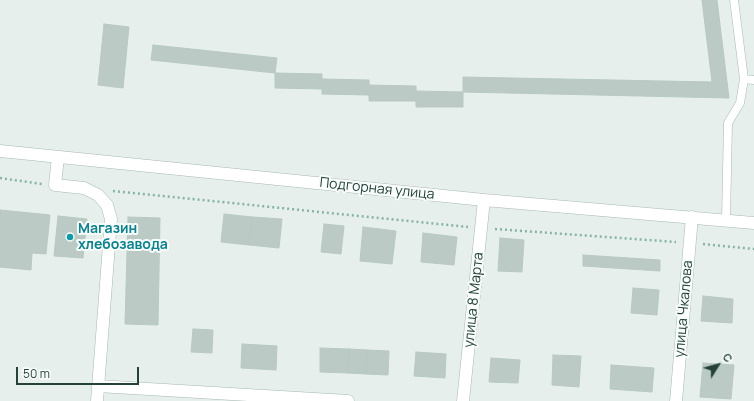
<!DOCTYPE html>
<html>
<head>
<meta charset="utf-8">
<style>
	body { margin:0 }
	#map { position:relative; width:754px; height:401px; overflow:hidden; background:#e6efeb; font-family:Manrope,sans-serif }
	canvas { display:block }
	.north { position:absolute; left:698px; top:345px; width:40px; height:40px; -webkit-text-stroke:3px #f7fbf9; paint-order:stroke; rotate:53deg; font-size:11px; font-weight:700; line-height:16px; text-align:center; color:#24423a }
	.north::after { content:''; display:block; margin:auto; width:14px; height:18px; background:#24423a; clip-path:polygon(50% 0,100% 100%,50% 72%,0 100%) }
	.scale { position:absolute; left:16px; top:367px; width:123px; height:18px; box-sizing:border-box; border:2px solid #24423a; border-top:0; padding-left:5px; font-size:12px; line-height:14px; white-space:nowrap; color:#24423a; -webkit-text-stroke:3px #f7fbf9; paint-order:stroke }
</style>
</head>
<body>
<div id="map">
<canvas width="754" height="401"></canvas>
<div class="north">С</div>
<div class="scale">50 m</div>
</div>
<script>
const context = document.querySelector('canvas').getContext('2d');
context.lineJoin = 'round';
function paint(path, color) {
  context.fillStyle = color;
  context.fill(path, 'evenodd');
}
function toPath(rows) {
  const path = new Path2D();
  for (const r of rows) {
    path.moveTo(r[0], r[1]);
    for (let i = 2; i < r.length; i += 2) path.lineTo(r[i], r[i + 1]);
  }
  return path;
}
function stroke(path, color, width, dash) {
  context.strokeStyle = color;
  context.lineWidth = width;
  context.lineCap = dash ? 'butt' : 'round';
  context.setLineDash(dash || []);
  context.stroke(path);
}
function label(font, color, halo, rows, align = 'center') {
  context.font = font + ' Manrope,sans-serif';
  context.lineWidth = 4;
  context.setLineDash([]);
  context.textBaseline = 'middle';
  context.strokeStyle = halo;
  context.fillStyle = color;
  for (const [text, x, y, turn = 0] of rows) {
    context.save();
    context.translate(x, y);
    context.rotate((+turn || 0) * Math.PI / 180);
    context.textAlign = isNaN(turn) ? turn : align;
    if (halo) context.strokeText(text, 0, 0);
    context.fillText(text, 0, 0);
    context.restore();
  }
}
const building = toPath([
	[702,0,717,0,729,98,463,92,463,77,712,82,702,0],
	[104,24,129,27,123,88,98,85,104,24],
	[153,45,277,58,275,73,151,60,153,45],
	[275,73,322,74,322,79,369,80,369,85,416,86,416,91,463,92,463,107,416,107,416,101,369,101,369,95,322,94,322,89,275,88,275,73],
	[0,210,50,215,46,254,32,253,31,270,0,267,0,210],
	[224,214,252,217,249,245,221,242,224,214],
	[58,216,87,219,83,258,54,256,58,216],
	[128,217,160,218,158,325,125,324,128,217],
	[252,217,282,219,279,248,249,245,252,217],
	[324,224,344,226,341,254,321,252,324,224],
	[363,227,396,231,392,264,360,261,363,227],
	[423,233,457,237,454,265,421,262,423,233],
	[500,238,524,240,522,272,498,271,500,238],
	[583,255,660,260,660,271,583,266,583,255],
	[633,288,659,290,657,315,631,313,633,288],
	[703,296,733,299,732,323,701,321,703,296],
	[193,329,213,330,212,353,191,352,193,329],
	[242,344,277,346,276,370,241,368,242,344],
	[320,348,349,349,348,373,320,372,320,348],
	[349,349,367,350,366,374,348,373,349,349],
	[367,350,389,351,388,375,366,374,367,350],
	[416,352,446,354,445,378,414,376,416,352],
	[553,355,581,356,579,387,552,385,553,355],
	[491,358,520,360,518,383,489,382,491,358],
	[703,363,734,365,731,399,700,397,703,363],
	[611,365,654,368,652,392,610,389,611,365]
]);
paint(building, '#bbcac4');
stroke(building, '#b8c9c2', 1);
const lane = toPath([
	[744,79,754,80],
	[726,220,728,123,740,103,744,79,734,0]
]);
const street = toPath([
	[0,151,484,200,754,223],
	[58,157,55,185,84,188,98,195,107,205,111,219,97,401],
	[98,386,348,401],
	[463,401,484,200],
	[676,401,692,217]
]);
stroke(lane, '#a8b8b2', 9);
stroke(street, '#a8b8b2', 13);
stroke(toPath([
	[0,178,42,184],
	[113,191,468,227],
	[495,229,676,242],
	[703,244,754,249]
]), '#86b3a5', 2.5, [2, 3]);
stroke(lane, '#fff', 8);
stroke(street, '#fff', 12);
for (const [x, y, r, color] of [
	[70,237,4,"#0f9aa8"]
]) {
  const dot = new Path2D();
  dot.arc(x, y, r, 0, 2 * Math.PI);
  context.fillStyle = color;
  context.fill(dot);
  stroke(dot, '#f7fbf9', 1.5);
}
label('14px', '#24423a', '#f7fbf9', [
	["Подгорная улица",377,189,6],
	["улица 8 Марта",474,300,-84],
	["улица Чкалова",684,309,-85]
]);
label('bold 14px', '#0d838f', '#f7fbf9', [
	["Магазин",78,229],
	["хлебозавода",78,245]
], 'left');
</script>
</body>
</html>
